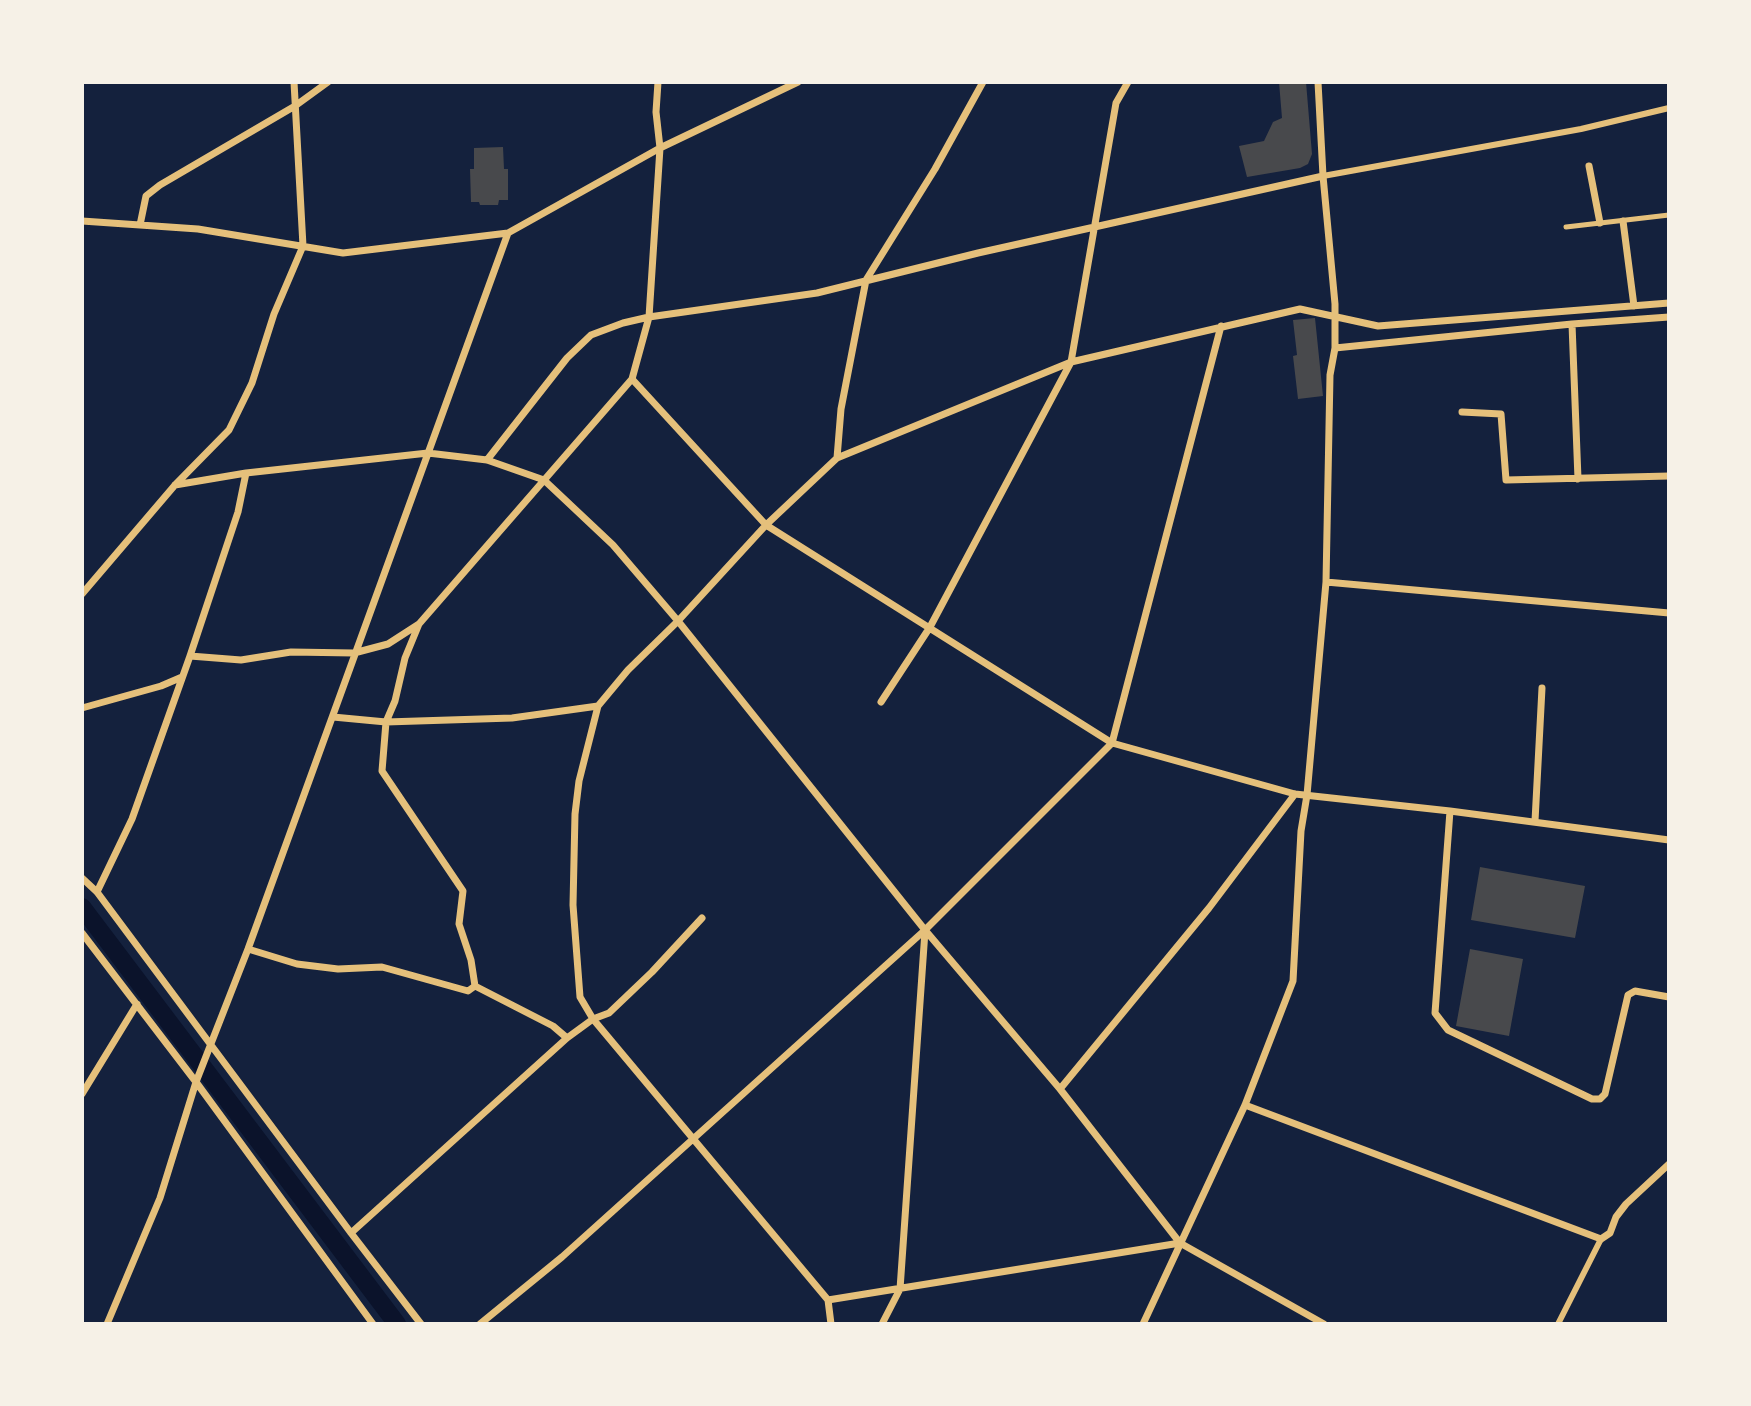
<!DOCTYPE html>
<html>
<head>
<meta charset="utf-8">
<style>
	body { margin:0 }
	#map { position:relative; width:1751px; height:1406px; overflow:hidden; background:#14213d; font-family:Lora,serif }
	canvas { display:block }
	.frame { position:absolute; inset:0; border:84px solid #f6f1e7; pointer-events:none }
</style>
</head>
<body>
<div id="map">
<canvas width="1751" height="1406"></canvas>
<div class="frame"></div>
</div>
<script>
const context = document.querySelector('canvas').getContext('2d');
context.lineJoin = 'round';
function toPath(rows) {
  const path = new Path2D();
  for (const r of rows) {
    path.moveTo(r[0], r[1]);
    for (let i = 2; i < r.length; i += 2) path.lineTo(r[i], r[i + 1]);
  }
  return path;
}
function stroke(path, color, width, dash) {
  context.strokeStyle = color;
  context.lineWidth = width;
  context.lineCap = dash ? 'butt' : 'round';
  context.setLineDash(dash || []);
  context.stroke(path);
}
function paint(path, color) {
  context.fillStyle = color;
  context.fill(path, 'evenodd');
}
stroke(toPath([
	[82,907,397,1324]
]), '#0b132b', 18);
paint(toPath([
	[1279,82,1306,82,1312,154,1308,164,1300,168,1247,177,1239,146,1264,141,1273,122,1282,118],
	[503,147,504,169,508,169,508,200,499,200,498,205,480,205,479,202,471,202,470,169,474,169,474,148],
	[1315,318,1323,396,1298,399,1293,356,1297,355,1293,320],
	[1480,867,1585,886,1575,938,1471,920],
	[1470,949,1523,959,1509,1036,1456,1026]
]), '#48494c');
stroke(toPath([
	[1566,227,1669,215]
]), '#e5c07b', 5);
stroke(toPath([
	[1323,176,1581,129,1669,108],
	[1558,1324,1601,1239]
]), '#e5c07b', 6);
stroke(toPath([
	[1589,166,1600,223],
	[82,221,198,229,343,253,508,233,660,148,798,82],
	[1623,221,1634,306],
	[140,225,146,196,160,185,295,106,328,82],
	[1572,324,1578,479],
	[1335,348,1572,324,1669,317],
	[632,379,766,525,1112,743,1295,794,1450,811,1669,840],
	[1462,412,1501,414,1506,480,1669,476],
	[837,458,841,409,866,280,935,169,983,82],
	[487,460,567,358,591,335,623,323,649,317,817,293,978,253,1323,176],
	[175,485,246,473,428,453,487,460,544,480,613,545,678,621,925,930,1060,1089,1180,1243,1324,1324],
	[1326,582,1669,613],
	[82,594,175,485,229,430,252,383,274,314,303,246,294,82],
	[190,656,241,660,291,652,354,653,388,644,419,624],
	[881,702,930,627,1071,362,1116,103,1128,82],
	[82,708,161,686,182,677],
	[333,717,386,722,395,701,405,658,419,624,632,379,649,317,660,148,656,112,658,82],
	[1450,811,1435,1013,1448,1030,1592,1099,1600,1099,1605,1094,1628,995,1635,991,1669,997],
	[1535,821,1542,688],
	[82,878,97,892,351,1233,421,1324],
	[97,892,132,819,190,656,238,512,246,473],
	[82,933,196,1082,373,1324],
	[248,949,297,964,338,969,382,967,468,991,475,986],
	[567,1038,553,1026,475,986,471,960,459,924,463,891,382,771,386,722,512,718,598,706],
	[1060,1089,1209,908,1295,794],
	[82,1094,137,1004],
	[1245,1105,1601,1239,1610,1233,1616,1217,1626,1204,1669,1164],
	[351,1233,567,1038,593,1019,609,1013,652,972,702,918],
	[828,1300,593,1019,580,997,573,905,575,814,579,781,598,706,628,670,678,621,766,525,837,458,1071,362,1300,309,1378,326,1669,303],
	[107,1324,160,1198,196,1082,248,949,508,233],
	[480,1324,562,1257,925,930,1112,743,1221,326],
	[831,1324,828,1300,1180,1243],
	[882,1324,900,1289,925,931],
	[1143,1324,1245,1105,1293,981,1301,831,1307,795,1326,582,1330,375,1335,348,1335,304,1323,176,1318,82]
]), '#e5c07b', 7);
</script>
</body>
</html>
